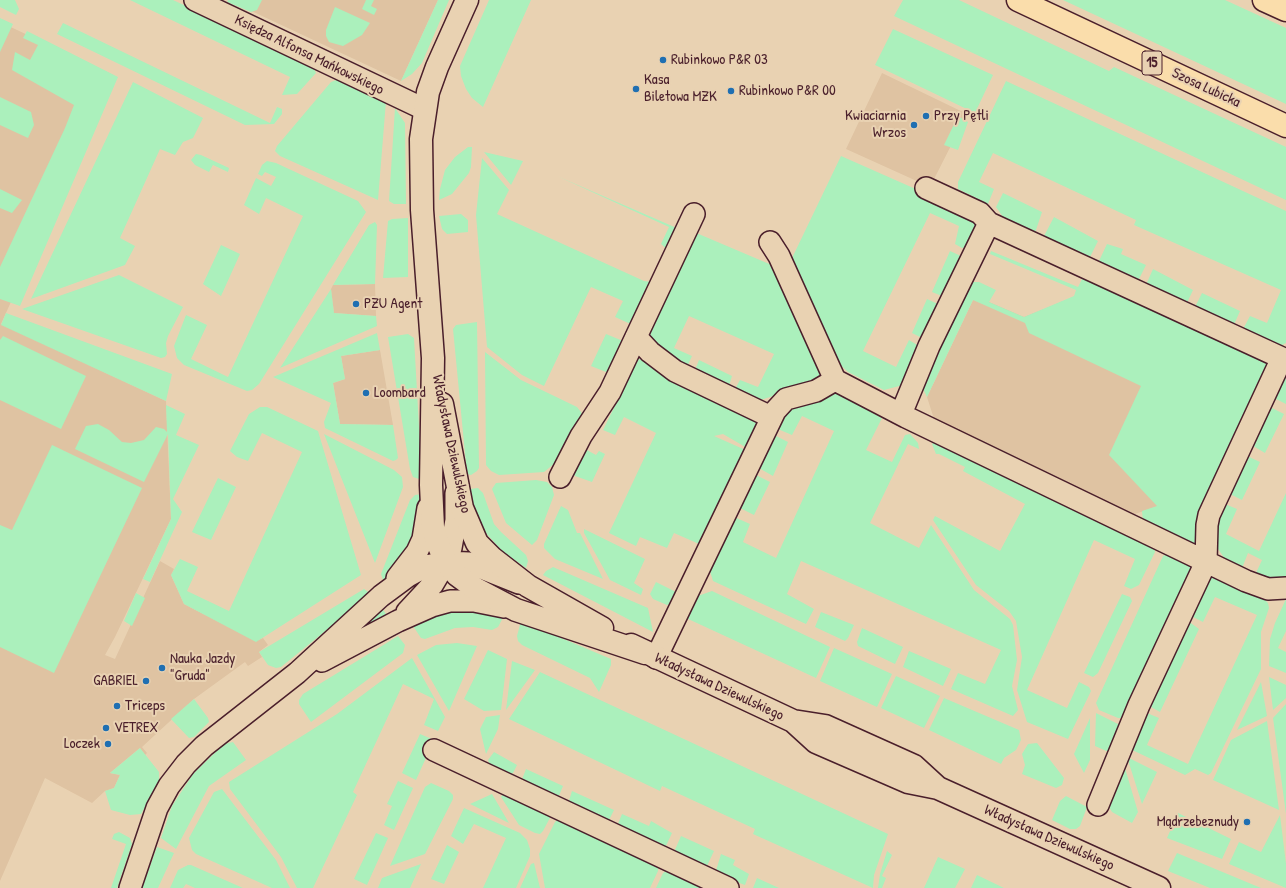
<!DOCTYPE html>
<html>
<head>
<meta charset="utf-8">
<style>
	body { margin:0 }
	canvas { display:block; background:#e9d2b2 }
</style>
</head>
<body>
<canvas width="1286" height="888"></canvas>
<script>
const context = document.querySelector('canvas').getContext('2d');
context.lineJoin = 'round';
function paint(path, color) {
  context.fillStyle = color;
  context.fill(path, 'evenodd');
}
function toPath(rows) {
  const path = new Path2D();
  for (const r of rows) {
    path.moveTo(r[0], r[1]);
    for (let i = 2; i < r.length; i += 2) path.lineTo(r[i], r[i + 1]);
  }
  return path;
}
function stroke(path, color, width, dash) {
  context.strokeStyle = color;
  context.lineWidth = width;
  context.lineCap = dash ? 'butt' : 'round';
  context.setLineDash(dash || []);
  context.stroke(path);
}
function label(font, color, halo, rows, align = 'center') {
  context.font = font + ' "Patrick Hand",sans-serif';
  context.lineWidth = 4;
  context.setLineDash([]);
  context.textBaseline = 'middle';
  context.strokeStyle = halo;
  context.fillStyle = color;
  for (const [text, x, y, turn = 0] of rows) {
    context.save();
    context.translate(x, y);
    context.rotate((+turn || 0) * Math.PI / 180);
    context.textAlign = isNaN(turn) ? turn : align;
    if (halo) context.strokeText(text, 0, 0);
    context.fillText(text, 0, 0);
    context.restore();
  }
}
paint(toPath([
	[228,0,438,0,401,81],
	[0,22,113,75,1,324,166,401,171,519,115,637,105,655,115,659,160,561,174,569,171,575,184,604,256,641,263,638,268,645,259,652,262,657,248,666,245,662,194,699,142,747,147,753,145,755,140,748,110,773,120,775,114,788,105,791,92,803,45,778,0,881],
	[882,73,967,114,930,187,846,149],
	[375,284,376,316,334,313,331,289,333,285],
	[1074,297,1236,357,1188,496,1129,516,935,422,927,397,973,300,989,302,1024,317],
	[380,350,393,425,340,424,333,383,345,379,341,356]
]), '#dfc3a2');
paint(toPath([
	[0,0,15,0,19,9,16,15,0,7],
	[130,0,173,0,312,65,316,73,297,94,282,95,290,77],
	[228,0,262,0,257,10,251,12,227,2],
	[366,0,374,0,371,6,377,9,374,15,362,9],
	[438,0,449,0,422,63,412,74,401,81],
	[489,0,531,0,483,107,472,98,466,89,461,76,460,66],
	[903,0,959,0,1109,71,1114,67,1286,147,1286,200,894,16],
	[1063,0,1225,0,1286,28,1286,104],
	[335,7,370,23,362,35,343,46,329,42,326,36,326,30],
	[0,18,13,24,0,52],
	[63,23,270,123,277,107,282,109,282,114,274,124,245,125,57,34],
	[893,29,993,75,975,113,875,65],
	[27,31,118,77,20,306,0,299,0,267,65,128,74,105,12,70,15,52,30,60,38,45,23,38],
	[339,79,386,101,378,200,280,156,275,151,277,146,331,82],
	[1006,81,1286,211,1286,343,1280,346,1242,331,1250,316,1267,323,1281,290,1134,225,1136,220,993,153,979,182,994,189,988,204,958,189,958,182],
	[133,82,203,118,193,138,183,142,175,155,160,149,120,238,135,246,125,265,31,299],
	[0,97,31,112,34,125,28,138,0,125],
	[395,108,405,123,406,204,394,204,389,201],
	[958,116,968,122,958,150,944,145],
	[468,147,472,147,471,167,469,173,452,194,439,200,440,189,445,170,455,157],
	[484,152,523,161,511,185],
	[196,154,201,155,229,168,228,172,213,165,209,172,195,165,191,160],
	[841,156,970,213,976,223,966,247,962,248,955,244,959,226,930,213,863,351,896,367,909,340,919,346,903,385,884,390,848,372,831,356,792,266,793,256],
	[482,158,509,190,497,214,644,281,652,282,635,326,615,317,623,301,591,287,544,386,522,375,487,347,476,215],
	[267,161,276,163,358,201,366,212,259,384,252,390,247,391,184,365,177,358,174,346,186,315,207,325,191,359,228,377,303,216,266,198,259,214,244,205,256,178,271,186,276,177,265,172,262,176,258,174,262,165],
	[557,176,679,229,669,251,661,244,669,227],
	[0,189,22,200,12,213,0,208],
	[1003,193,1042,212,1034,236,1008,224,996,207],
	[461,214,468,220,468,232,447,234,442,229,439,216],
	[1054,217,1098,241,1090,257,1086,259,1045,240,1044,236],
	[408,218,408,277,383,278,388,221,392,219],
	[375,222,377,225,375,284,333,285,369,225],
	[694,232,774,266,823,375,813,384,757,401,735,389,740,380,758,387,774,354,689,316,674,348,692,356,687,367,649,340,651,330],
	[1107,244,1123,249,1121,254,1146,265,1137,283,1100,266,1099,261],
	[221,245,240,254,221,296,203,284],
	[950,251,961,256,962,260,942,296,932,292],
	[991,251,1078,287,1083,277,1265,360,1269,368,1197,547,1143,521,1142,511,1157,506,1109,455,1141,386,1029,333,1025,323,973,300,927,397,919,380,970,282,979,282,996,290,989,302,1024,317,1074,296,1076,290,990,254],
	[1153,269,1193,290,1186,305,1145,287],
	[119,275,183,307,168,336,166,343,167,354,165,357,161,358,22,309],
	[331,289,334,313,376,316,377,326,280,368],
	[1202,293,1240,311,1233,327,1194,309],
	[927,299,940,305,924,336,920,337,912,333],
	[6,313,172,374,166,401,1,325],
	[477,322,479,468,477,471,471,475,467,474,453,329,456,325],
	[377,333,380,350,341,356,345,379,333,383,340,424,393,425,398,458,396,460,393,461,325,428,324,422,331,403,273,377],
	[408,334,414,338,422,480,413,477,410,469,388,337],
	[606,334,623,341,615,367,606,372,591,366],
	[3,336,86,376,61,429,0,400,0,340],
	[485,352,521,380,577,407,581,412,582,414,560,459,544,472,499,475,491,471,486,465],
	[638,359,652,361,763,422,747,448,723,434,714,436,750,452,706,547,674,533,667,548,640,537,636,546,609,533,656,433,624,417,615,435,603,430],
	[699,360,732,376,729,386,695,370],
	[1286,368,1286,404,1272,397],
	[836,392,882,418,866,450,892,462,905,435,910,434,918,443,919,449,908,444,870,523,919,548,931,525,974,590,1010,619,1013,625,1017,660,1012,686,1018,710,1013,716,951,689,958,673,985,684,1001,650,801,561,787,594,814,609,806,624,713,581,709,568,732,516,750,524,743,542,776,558,834,431,802,416,792,435,773,427,785,407],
	[166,405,185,414,176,435,199,445,173,499,182,512,150,582,143,579,171,519,168,434,144,482,75,449,86,426,98,424,109,430,122,442,131,443,144,440,156,427,164,429,167,432],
	[1268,406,1284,414,1265,453,1248,443],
	[260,407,267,407,318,431,361,575,256,642,184,604,171,575,180,559,198,567,187,591,229,611,302,452,262,433,248,461,237,457,230,451,249,414],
	[324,434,394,470,402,477,403,487,375,563],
	[772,434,788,442,773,476,757,467],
	[936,440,1154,547,1155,552,1139,585,1131,589,1124,586,1135,559,1094,540,1027,690,1067,708,1079,682,1089,687,1091,691,1068,739,1027,722,1017,690,1022,657,1016,621,1009,611,976,585,933,520,935,516,1000,551,1025,504,963,471,965,467,939,454,936,454,932,444],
	[52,445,142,488,54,673,0,647,0,525,12,530],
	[585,449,596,455,599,451,605,454,592,482,575,476,572,473],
	[1245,455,1260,462,1242,500,1226,492],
	[752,473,770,482,754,515,736,506],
	[218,478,236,487,211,540,192,532],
	[536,480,547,482,552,487,554,495,537,540,532,545,506,523,492,489,496,483],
	[478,488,483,493,494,524,501,532,526,555,528,561,526,568,503,552,484,531,472,505,470,489],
	[1286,493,1286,578,1278,582,1255,575,1262,560,1248,553,1242,568,1225,559,1214,543,1214,518,1225,504,1237,509,1226,534,1259,551],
	[422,494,414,544,384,583,381,574,410,500,415,495],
	[561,506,568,510,577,533,580,533,603,579,555,559,544,548,544,544],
	[584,529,645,559,634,583,643,589,641,595,610,580,584,533],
	[1170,553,1190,563,1193,569,1123,718,1118,718,1099,710,1096,703,1163,556],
	[553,567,648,608,653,632,543,575,546,571],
	[1211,575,1261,596,1268,603,1269,608,1261,632,1261,669,1211,773,1208,775,1195,769,1185,775,1128,748,1147,713,1159,718,1147,745,1188,764,1257,615,1215,597,1203,622,1191,616,1205,580],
	[656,582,678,593,673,603,667,605,653,599,650,594],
	[364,589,371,594,281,667,276,668,268,665,259,652],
	[712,591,830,647,816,678,686,618,695,597],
	[136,593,145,598,132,626,124,621],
	[1122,594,1130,597,1132,601,1098,673,1093,677,1084,673],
	[1286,599,1286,631,1278,648,1286,652,1286,673,1269,666,1270,639,1275,623],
	[381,607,386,614,338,644],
	[455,609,506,612,498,627,492,630,473,627,455,628,425,639,421,638,413,626,425,618],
	[821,612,854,625,848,638,845,641,815,627],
	[521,621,611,659,611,665,599,692,590,678,522,645,518,641,517,636],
	[1188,621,1199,629,1160,712,1151,707,1149,699],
	[862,628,903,647,895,664,858,646,857,642],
	[398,636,405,645,403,653,311,722,299,704,299,700,303,694],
	[457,643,477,646,449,711,417,655,436,645],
	[834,648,892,674,877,707,820,681],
	[488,650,507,659,501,710,484,711,464,699],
	[909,651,951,669,943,686,903,667],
	[412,658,445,717,438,731,424,725,434,699,403,684,353,792,357,795,313,888,297,888,281,857,230,789,229,782,337,714],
	[512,661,535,670,506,710],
	[540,672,888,834,874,875,873,888,753,834,755,829,662,786,660,791,509,719],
	[896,676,940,696,924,728,881,708],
	[1269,677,1286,685,1286,698,1273,710],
	[1261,682,1267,716,1237,730],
	[944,698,1019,730,1021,740,1016,750,1004,758,1001,764,929,730],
	[194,699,208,718,209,722,194,737,189,738,171,719],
	[1286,704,1286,814,1273,718],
	[1096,713,1118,724,1123,733,1113,754,1095,746],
	[500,715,498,729,486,754,480,729,486,717],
	[1090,718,1090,760,1084,773,1074,754],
	[1267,721,1279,810,1213,780,1231,740],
	[420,734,434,740,416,780,402,773],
	[233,742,246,760,209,786,176,849,161,838,172,806,193,774,224,744],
	[1037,743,1064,778,1062,785,1056,788,1022,774,1025,765,1022,754,1028,744],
	[140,748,159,772,159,783,141,814,130,815,111,810,105,791,114,788,120,775,110,773],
	[494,752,517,765,513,773,507,776,491,768,488,760],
	[1127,757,1157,772,1142,804],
	[1122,758,1138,812,1132,823,1112,812,1106,802],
	[526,769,563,786,558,798,521,782],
	[398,781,413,788,394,830,384,825,392,806,387,804],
	[431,783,449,791,453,795,453,799,425,854,390,866,425,787],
	[222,789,276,860,290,888,272,888,196,854,192,850,189,838,214,792],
	[572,791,614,810,608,822,568,804],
	[492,794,509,823,470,804],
	[503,794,552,814,543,831,540,834,535,833,519,825,501,797],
	[1066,796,1087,807,1080,826,1076,829,1070,829,1052,820,1060,801],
	[464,808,520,833,527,840,530,849,530,856,516,888,483,888,506,838,474,824,463,844,451,836],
	[1178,813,1231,839,1222,859,1167,838],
	[622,814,649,826,651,821,672,833,665,848,617,826],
	[1280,815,1286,864,1286,888,1229,864,1239,842,1261,852],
	[560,818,658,866,658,871,650,888,545,888,539,854,555,822],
	[119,832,130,838,132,844,117,888,111,888,126,844,112,839,114,834],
	[376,833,388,838,367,885,354,879],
	[681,836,714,851,706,868,674,852],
	[447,845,459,852,444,884,431,879],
	[157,847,174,853,158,888,142,888],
	[887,851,892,855,882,876,886,878,882,888,878,888,880,874],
	[1177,853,1261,888,1210,888,1168,871],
	[721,854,735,860,733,865,749,874,745,885,715,874],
	[938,857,965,869,955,888,924,888],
	[534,863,540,888,520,888,531,864],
	[421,864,410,888,378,888,382,878],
	[188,865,191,865,243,888,195,888,186,884,183,888,170,888,178,870],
	[668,870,700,885,699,888,656,888,663,873],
	[977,875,1004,888,971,888],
	[757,878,779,888,753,888]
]), '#abf0bc');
const street = toPath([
	[195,0,424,109],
	[926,188,980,213,989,223],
	[770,242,779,256,835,380,906,417,1246,581,1268,589,1286,588],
	[636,337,650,352,675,371,771,417],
	[901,414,929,346,989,223,1282,358,1209,515,1207,525,1206,562,1139,705,1098,805],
	[560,477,581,436,610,392,694,214],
	[397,578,417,552,423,539,428,508],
	[407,612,433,584,446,562,451,548,456,520,456,493],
	[656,658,775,411,786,399,816,391,835,380],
	[322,661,398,621,432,606,450,601,474,601,504,607],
	[434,750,728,888],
	[130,888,157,808,169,786,186,764,204,746,297,673,381,596,408,576,426,566,446,562,469,563,519,583]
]);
const secondary = toPath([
	[467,0,437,67,428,92,421,139,422,210,433,358,431,485,433,527,438,544,446,562,457,575,476,589,516,610,645,653],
	[442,404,462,508,477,543,492,558,528,586,602,628],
	[631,645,793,721,825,726,914,766,938,788],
	[793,721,816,742,908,782,938,788,1159,888]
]);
const primary = toPath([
	[1018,0,1286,126],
	[1264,0,1286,10]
]);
stroke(street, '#4a1f2b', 24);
stroke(secondary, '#4a1f2b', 25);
stroke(primary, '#4a1f2b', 25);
stroke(street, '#e9d2b2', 21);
stroke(secondary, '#e9d2b2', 22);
stroke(primary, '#faddab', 22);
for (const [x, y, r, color] of [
	[663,60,4,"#1f6fb2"],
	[636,89,4,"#1f6fb2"],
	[731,91,4,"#1f6fb2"],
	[926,116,4,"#1f6fb2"],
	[914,125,4,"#1f6fb2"],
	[356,304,4,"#1f6fb2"],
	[366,393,4,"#1f6fb2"],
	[162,668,4,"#1f6fb2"],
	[146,681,4,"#1f6fb2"],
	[117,706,4,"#1f6fb2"],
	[106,728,4,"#1f6fb2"],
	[108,744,4,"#1f6fb2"],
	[1247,822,4,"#1f6fb2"]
]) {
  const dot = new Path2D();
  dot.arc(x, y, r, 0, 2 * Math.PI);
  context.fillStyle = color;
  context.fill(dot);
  stroke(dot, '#e9d2b2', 1.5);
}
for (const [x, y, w] of [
	[1152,63,20]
]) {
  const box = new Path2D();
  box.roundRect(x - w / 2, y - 12, w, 24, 3);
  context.fillStyle = '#e9d2b2';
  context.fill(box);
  stroke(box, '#4a1f2b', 1);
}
label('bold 14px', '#4a1f2b', null, [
	["15",1152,63]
]);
label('15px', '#4a1f2b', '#e9d2b2', [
	["Księdza Alfonsa Mańkowskiego",309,55,26],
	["Szosa Lubicka",1206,88,25],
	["Władysława Dziewulskiego",451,444,78],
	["Władysława Dziewulskiego",719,687,25],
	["Władysława Dziewulskiego",1049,838,24]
]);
label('15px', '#4a1f2b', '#e9d2b2', [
	["Rubinkowo P&R 03",671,60],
	["Kasa",644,80],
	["Biletowa MZK",644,97],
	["Rubinkowo P&R 00",739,91],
	["Kwiaciarnia",906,116,"right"],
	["Wrzos",906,133,"right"],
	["Przy Pętli",934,116],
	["PZU Agent",364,304],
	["Loombard",374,393],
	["Nauka Jazdy",170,659],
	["\"Gruda\"",170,676],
	["GABRIEL",138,681,"right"],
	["Triceps",125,706],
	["VETREX",114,728],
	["Loczek",100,744,"right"],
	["Mądrzebeznudy",1239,822,"right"]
], 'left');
</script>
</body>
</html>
